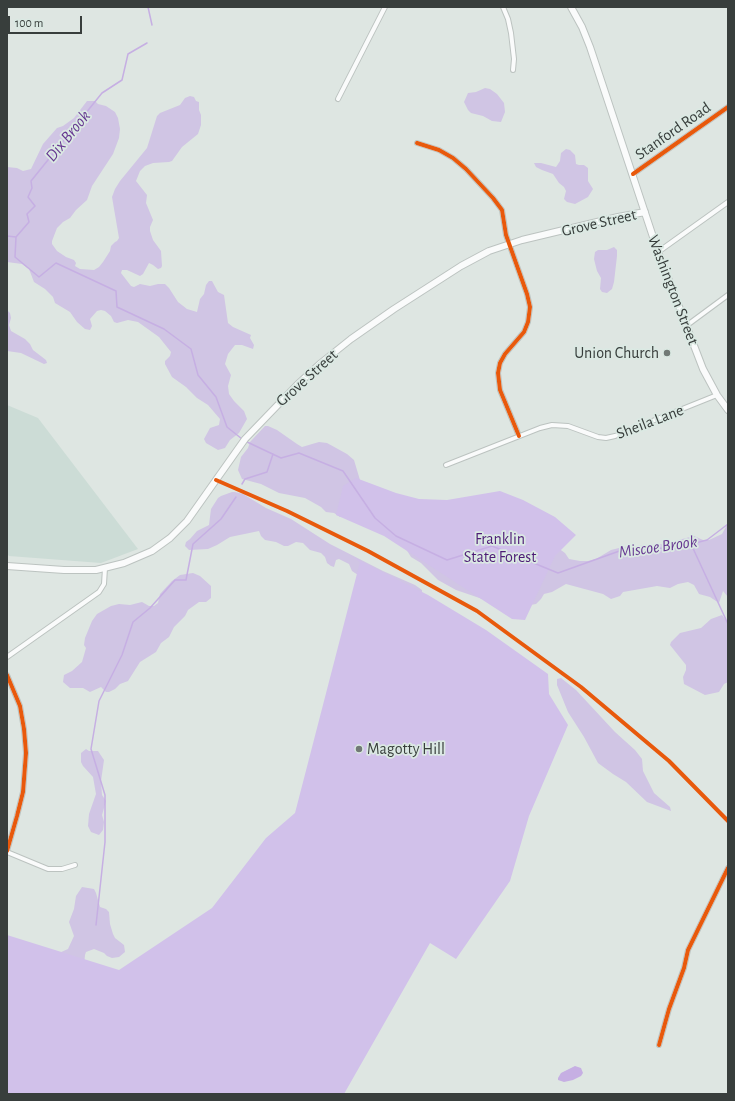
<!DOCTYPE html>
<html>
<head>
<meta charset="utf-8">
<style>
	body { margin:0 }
	#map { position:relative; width:735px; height:1101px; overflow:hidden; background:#dee6e2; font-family:"Alegreya Sans",sans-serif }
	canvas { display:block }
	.frame { position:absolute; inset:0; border:8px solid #383e3c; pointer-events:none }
	.scale { position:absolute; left:8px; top:16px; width:74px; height:18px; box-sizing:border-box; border:2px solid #383e3c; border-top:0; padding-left:5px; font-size:12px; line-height:14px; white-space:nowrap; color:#383e3c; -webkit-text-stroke:3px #dbe9e3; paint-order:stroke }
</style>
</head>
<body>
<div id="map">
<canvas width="735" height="1101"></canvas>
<div class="frame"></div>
<div class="scale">100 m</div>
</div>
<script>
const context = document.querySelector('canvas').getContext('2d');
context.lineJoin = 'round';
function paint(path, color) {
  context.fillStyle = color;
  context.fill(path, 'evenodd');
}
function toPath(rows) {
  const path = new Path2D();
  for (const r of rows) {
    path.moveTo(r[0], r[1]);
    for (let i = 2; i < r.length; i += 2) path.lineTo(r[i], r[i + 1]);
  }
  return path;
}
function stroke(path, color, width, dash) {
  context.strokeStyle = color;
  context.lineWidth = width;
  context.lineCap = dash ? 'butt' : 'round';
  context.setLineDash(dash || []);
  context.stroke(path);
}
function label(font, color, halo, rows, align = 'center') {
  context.font = font + ' "Alegreya Sans",sans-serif';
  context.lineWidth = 3.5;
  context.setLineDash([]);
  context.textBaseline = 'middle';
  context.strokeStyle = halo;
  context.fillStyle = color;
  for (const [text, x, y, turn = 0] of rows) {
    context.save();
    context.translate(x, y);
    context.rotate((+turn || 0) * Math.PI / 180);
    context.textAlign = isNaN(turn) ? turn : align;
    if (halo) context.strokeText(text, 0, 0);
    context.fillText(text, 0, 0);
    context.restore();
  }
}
paint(toPath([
	[7,405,38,418,138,549,101,563,9,556,7,554]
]), '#ccdcd6');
paint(toPath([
	[485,88,490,89,497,94,504,103,505,112,501,122,492,121,483,116,471,113,468,110,464,102,468,93,476,92],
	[190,96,194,97,196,101,199,102,199,110,201,115,201,125,198,134,182,147,172,161,169,162,153,163,145,166,140,171,136,181,147,195,146,203,153,220,150,227,150,231,153,240,161,251,162,266,161,268,158,269,153,265,149,263,143,274,140,276,127,270,122,270,121,273,131,286,134,287,140,284,150,286,158,284,165,284,169,288,178,302,187,309,197,312,200,299,204,294,206,285,209,281,212,281,218,292,224,295,228,323,233,327,251,335,250,338,254,345,253,349,242,345,235,345,228,354,225,364,231,375,228,386,229,394,234,401,244,411,247,419,239,433,230,440,225,448,218,450,206,443,204,439,210,428,219,425,220,419,208,405,197,398,186,387,172,377,165,364,165,361,170,356,171,352,159,337,138,322,128,320,117,323,114,322,111,316,105,311,101,310,97,311,90,319,92,326,90,330,85,329,77,322,70,312,55,303,53,297,45,289,34,282,29,269,22,264,7,262,7,167,17,168,23,171,31,169,43,144,57,128,63,126,74,118,87,101,95,101,98,104,106,106,115,112,118,118,120,129,119,138,113,154,92,186,87,200,76,210,70,218,63,222,57,228,52,241,52,244,57,251,66,257,74,260,76,263,75,266,80,269,94,270,99,267,103,262,110,251,111,246,115,242,117,241,119,238,112,197,115,189,120,181,147,148,157,116,160,113,180,105,185,98],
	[566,149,570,150,575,155,576,164,579,165,584,165,588,168,588,181,593,189,588,197,575,204,567,202,564,199,566,191,564,187,559,183,553,174,542,170,536,167,534,163,541,163,556,167,560,161,561,153],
	[614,247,617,250,617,256,614,282,612,289,607,293,602,292,600,289,601,278,597,271,594,259,595,252,598,250,607,250],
	[7,310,10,313,11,318,9,325,11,331,25,339,30,344,33,350,46,360,47,363,44,364,21,353,7,351],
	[265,426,268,426,277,430,297,444,302,447,319,442,327,443,347,454,354,460,360,480,340,517,334,513,326,512,321,507,305,498,279,493,261,484,242,479,238,470,241,457,248,448,250,442],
	[232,492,235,492,243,494,266,508,291,519,330,544,383,571,415,585,422,590,422,593,361,577,352,571,349,564,339,559,336,560,334,567,331,566,327,563,325,557,321,553,310,550,303,543,296,542,288,546,284,546,276,542,265,540,261,536,259,531,230,537,217,545,208,549,189,550,185,546,186,542,190,539,197,531,209,525,211,509,218,498,221,496],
	[728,523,728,597,723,591,719,603,710,597,699,594,694,585,688,582,678,584,670,588,657,586,623,592,620,596,611,599,603,594,566,584,552,592,544,594,541,599,536,604,524,606,500,605,456,590,438,580,421,563,411,557,406,549,558,548,565,553,569,559,580,561,588,561,596,559,611,550,623,547,663,544,694,536,703,540,709,540,722,534],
	[193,573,200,576,211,586,211,598,206,602,199,602,188,610,185,616,174,627,169,637,161,643,156,652,140,662,128,681,120,684,115,689,109,692,106,692,101,687,90,692,83,688,70,688,63,682,64,675,72,671,82,662,86,648,84,645,85,638,92,621,97,614,111,606,119,604,130,605,142,602,149,606,154,606,158,603,160,594,172,581,180,575],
	[722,615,728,623,728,682,724,684,719,692,705,695,684,684,683,677,686,670,686,665,670,645,671,642,680,633,701,628,711,619],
	[561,678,576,690,615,732,635,750,642,759,643,771,654,793,670,807,671,811,647,802,626,782,613,774,598,763,584,737,568,712,557,685,557,679],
	[86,749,89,751,98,751,104,760,101,781,102,795,106,801,102,815,104,822,103,830,99,835,91,832,88,826,89,814,96,794,93,777,83,766,81,762,81,753],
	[82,887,94,889,96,893,100,907,106,909,109,912,110,924,113,934,115,938,124,945,125,952,119,957,112,958,107,956,104,953,94,949,86,952,85,955,84,966,59,953,68,949,74,936,69,922,74,909,76,896]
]), '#d0c5e4');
paint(toPath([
	[356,478,396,493,419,499,447,500,500,491,523,500,555,517,576,535,555,556,525,620,512,619,384,536,336,515,343,486],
	[353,557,428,595,486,630,548,674,549,694,568,725,529,816,510,881,456,959,430,943,344,1094,7,1094,7,935,119,970,212,908,266,838,295,813,360,562]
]), '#d1c1ea');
paint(toPath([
	[575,1066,581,1068,583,1073,581,1076,573,1080,564,1082,558,1080,558,1078,561,1073]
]), '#c6afe3');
stroke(toPath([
	[148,7,152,25],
	[7,236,16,237],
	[16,237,15,257,39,277,56,263,116,291,117,307,164,329,191,349,198,375,216,397,227,427,242,439],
	[16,237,29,222,27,214,35,206,28,197,32,188,31,181,102,93,122,80,128,54,147,43],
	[245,441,281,458,299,453,343,471,375,518,396,536,447,560,492,546,558,573,625,549,676,548,707,540,728,524],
	[242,484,245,479,267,472,273,454],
	[691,544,728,624],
	[96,925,105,842,105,795,91,749,99,701,122,655,133,622,150,608,175,580,186,580,193,544,221,519,236,497]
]), '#c6afe3', 1.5);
const street = toPath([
	[503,7,508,19,511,33,514,59,513,70],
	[338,99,385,7],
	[417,143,439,150,453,158,466,169,493,198,502,210,506,235,527,294,530,307,528,322,524,332,505,354,500,363,498,373,500,390,519,436],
	[633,174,728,107],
	[658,252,728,202],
	[686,326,728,295],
	[446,465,540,428,552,425,568,426,598,437,606,438,615,436,717,395],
	[7,657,99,592,104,584,105,568],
	[7,675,20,706,24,729,26,753,23,792,17,816,7,851],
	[7,852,48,869,62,869,75,865],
	[659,1045,669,1009,684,968,688,950,728,868]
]);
const secondary = toPath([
	[571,7,582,27,590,47,658,252,703,369,717,395,728,410],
	[7,566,64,570,96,570,124,563,152,551,170,538,187,521,245,439,297,385,321,363,351,339,394,309,461,266,489,251,522,240,618,217,645,212]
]);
stroke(street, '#bcc3c0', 6);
stroke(secondary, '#bcc3c0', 8);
stroke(street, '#fafbfb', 4);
stroke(secondary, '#fafbfb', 6);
stroke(toPath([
	[417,143,439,150,453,158,466,169,493,198,502,210,506,235,527,294,530,307,528,322,524,332,505,354,500,363,498,373,500,390,519,436],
	[633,174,728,107],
	[216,480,287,511,368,551,477,611,581,687,669,761,728,821],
	[7,675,20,706,24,729,26,753,23,792,17,816,7,851],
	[659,1045,669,1009,684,968,688,950,728,868]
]), '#e8590c', 4);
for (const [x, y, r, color] of [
	[667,353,4,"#727976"],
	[359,749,4,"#727976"]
]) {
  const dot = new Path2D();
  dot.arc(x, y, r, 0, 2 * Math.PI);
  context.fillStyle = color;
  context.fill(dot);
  stroke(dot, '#dbe9e3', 1.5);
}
label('16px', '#383e3c', '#dbe9e3', [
	["Stanford Road",673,131,-35],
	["Grove Street",599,223,-13],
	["Washington Street",673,290,69],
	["Grove Street",307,378,-42],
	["Sheila Lane",650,422,-21]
]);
label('16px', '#383e3c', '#dbe9e3', [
	["Union Church",659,353],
	["Magotty Hill",367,749,"left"]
], 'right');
label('16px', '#4d1c76', '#dbe9e3', [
	["Franklin",500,539],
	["State Forest",500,557]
]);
label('italic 17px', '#663791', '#dbe9e3', [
	["Dix Brook",68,136,-51],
	["Miscoe Brook",658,547,-8]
]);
</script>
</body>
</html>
